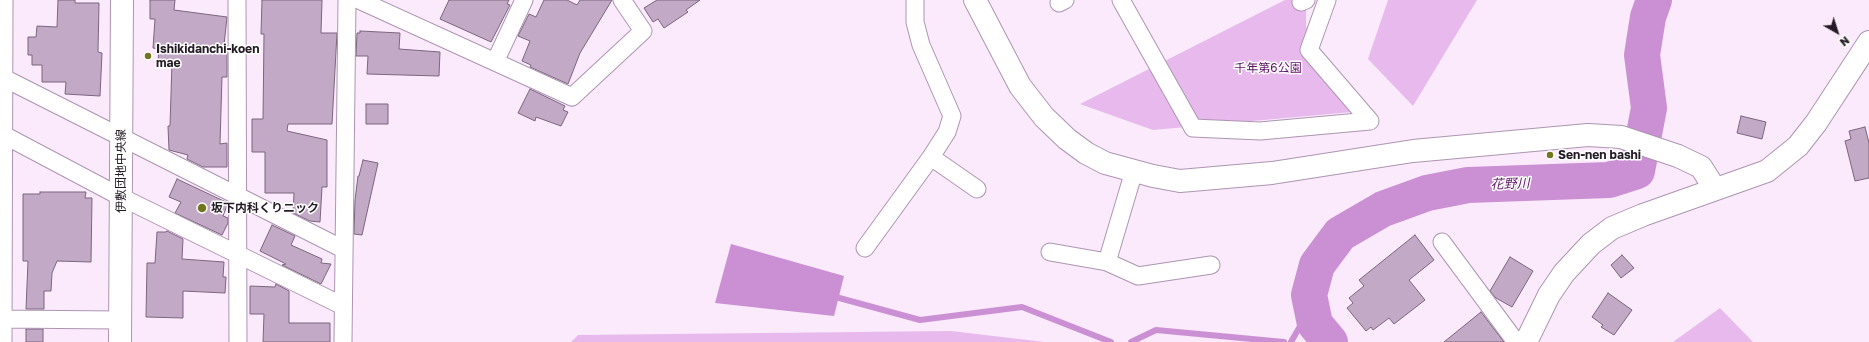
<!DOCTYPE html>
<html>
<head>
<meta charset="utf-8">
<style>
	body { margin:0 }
	#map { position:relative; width:1869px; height:342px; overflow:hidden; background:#faeafc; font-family:"Golos Text",sans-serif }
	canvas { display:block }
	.north { position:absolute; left:1817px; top:12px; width:40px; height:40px; -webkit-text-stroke:3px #fff; paint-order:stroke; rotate:141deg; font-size:11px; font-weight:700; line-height:16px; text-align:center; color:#241b25 }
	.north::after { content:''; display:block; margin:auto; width:14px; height:18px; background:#241b25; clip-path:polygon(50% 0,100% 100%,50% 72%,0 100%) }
</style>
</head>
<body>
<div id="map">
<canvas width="1869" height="342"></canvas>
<div class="north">N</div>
</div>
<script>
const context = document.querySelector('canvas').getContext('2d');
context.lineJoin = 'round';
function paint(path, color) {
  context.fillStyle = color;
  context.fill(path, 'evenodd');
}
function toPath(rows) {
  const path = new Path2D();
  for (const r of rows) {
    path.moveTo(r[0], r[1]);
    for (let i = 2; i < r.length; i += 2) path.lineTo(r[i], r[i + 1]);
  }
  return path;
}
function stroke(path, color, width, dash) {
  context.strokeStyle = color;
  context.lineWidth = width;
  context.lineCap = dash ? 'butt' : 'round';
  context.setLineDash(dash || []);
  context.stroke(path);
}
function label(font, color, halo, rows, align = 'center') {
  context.font = font + ' "Golos Text","Noto Sans JP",sans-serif';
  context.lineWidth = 3;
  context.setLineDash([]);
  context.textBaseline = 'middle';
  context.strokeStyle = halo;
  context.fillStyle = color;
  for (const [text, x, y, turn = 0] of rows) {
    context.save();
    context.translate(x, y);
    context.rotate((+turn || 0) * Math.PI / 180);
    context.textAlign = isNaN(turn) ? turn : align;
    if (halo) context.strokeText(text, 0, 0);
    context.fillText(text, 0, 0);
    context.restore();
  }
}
paint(toPath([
	[1285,0,1306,0,1306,27,1352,112,1153,130,1080,104],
	[1388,0,1477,0,1413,106,1368,59],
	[1720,308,1753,342,1673,342],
	[951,331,1044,342,571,342,578,335]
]), '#e7b9ec');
paint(toPath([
	[731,244,844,276,834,316,715,303]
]), '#cb90d3');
stroke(toPath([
	[832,296,920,320,1022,307,1111,342],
	[1131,342,1156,330,1284,342],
	[1291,342,1311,307]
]), '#cb90d3', 6);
stroke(toPath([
	[1330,342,1315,324,1309,295,1317,265,1340,234,1383,209,1427,193,1468,185,1609,180,1637,171,1649,108,1642,55,1648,17,1654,0]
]), '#cb90d3', 36);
const building = toPath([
	[58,0,75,0,75,3,99,3,98,52,102,53,100,96,65,94,66,82,42,82,42,65,32,65,32,55,28,55,28,37,36,37,37,26,57,27,58,0],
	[150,0,175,0,174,10,227,17,224,45,227,45,227,77,222,77,220,144,227,143,227,167,203,167,187,159,188,155,169,150,168,126,170,126,172,62,158,61,159,49,153,48,155,19,150,19,150,0],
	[262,0,322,0,321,33,337,33,332,124,288,124,287,131,327,140,327,187,322,187,320,222,310,221,293,213,294,193,265,193,265,152,252,152,252,119,263,119,264,34,261,34,262,0],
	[449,0,509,0,507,4,510,5,491,42,440,19,449,0],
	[544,0,567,0,577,5,580,0,612,0,580,53,568,84,530,67,531,65,522,61,530,41,518,36,529,14,536,17,544,0],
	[657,0,700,0,686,10,688,12,664,28,658,19,653,22,644,8,657,0],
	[360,31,400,33,399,49,440,52,439,76,367,74,368,56,356,56,357,33,360,33,360,31],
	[530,89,565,106,563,110,568,112,561,126,536,117,535,121,518,113,530,89],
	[366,104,388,104,388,124,366,124,366,104],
	[1741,116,1766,122,1762,139,1737,133,1741,116],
	[1865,127,1869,143,1869,178,1855,181,1845,141,1851,139,1849,131,1865,127],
	[363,160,378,163,362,235,354,234,355,200,358,176,359,176,363,160],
	[177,179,228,203,223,216,228,218,228,223,222,235,175,213,181,202,169,197,177,179],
	[40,192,86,192,85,198,92,198,91,262,57,261,52,273,51,291,44,291,44,309,26,309,28,261,23,261,23,194,40,194,40,192],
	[272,225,295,236,291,245,322,259,321,263,331,264,321,284,282,265,286,264,260,251,272,225],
	[167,231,183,239,182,259,224,262,223,277,226,277,225,293,183,291,183,318,146,317,147,263,155,263,157,232,166,232,167,231],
	[1415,235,1434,260,1409,280,1425,300,1394,324,1389,318,1373,330,1371,327,1366,331,1347,308,1353,303,1349,298,1364,286,1359,280,1415,235],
	[1622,255,1634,268,1621,278,1611,265,1622,255],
	[1510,257,1533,271,1512,307,1496,298,1490,291,1510,257],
	[276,284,289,291,289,323,330,323,330,342,263,342,264,314,250,314,250,286,275,287,276,284],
	[1608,293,1632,310,1614,335,1601,327,1603,325,1592,317,1608,293],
	[1481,312,1504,342,1444,342,1481,312],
	[26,329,43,329,43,342,26,342,26,329]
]);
paint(building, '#c2a9c5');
stroke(building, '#7c657f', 1);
const street = toPath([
	[237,0,238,342],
	[359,0,572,97,643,31,622,0],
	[1121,0,1193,128,1260,131,1370,121,1309,50,1327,0],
	[1301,2,1306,0],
	[1059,3,1065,0],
	[495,62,524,0],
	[0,76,343,249],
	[0,133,121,197,343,306],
	[931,157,977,189],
	[1134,171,1107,262,1138,276,1211,265],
	[1442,242,1516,342],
	[865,248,931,157,947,132,952,116,921,45,915,22,915,0],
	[1050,252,1107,262],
	[0,319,121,320],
	[3,342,4,0],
	[343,342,347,0]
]);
const secondary = toPath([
	[975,0,1020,86,1044,117,1067,139,1086,153,1105,163,1153,176,1180,181,1272,173,1413,151,1588,135,1621,137,1678,156,1701,167,1715,189],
	[120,342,122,0],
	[1526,342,1549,295,1564,273,1591,244,1612,228,1643,215,1767,171,1798,146,1816,123,1869,42]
]);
stroke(street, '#ad95b1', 19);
stroke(secondary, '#ad95b1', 24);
stroke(street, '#fff', 17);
stroke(secondary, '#fff', 22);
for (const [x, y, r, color] of [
	[148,56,4,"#71761e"],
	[1550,155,4,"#71761e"],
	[202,208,5,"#71761e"]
]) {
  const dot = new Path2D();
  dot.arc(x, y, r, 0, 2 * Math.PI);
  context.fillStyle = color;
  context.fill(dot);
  stroke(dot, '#fff', 1.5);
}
label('bold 12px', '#241b25', '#fff', [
	["Ishikidanchi-koen",156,49],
	["mae",156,63],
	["Sen-nen bashi",1558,155],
	["坂下内科くりニック",211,208]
], 'left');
label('12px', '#5b1365', '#fff', [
	["千年第6公園",1268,68]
]);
label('12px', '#241b25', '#fff', [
	["伊敷団地中央線",121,171,-90]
]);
label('italic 13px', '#5c1466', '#fff', [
	["花野川",1510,184,-2]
]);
</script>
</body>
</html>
